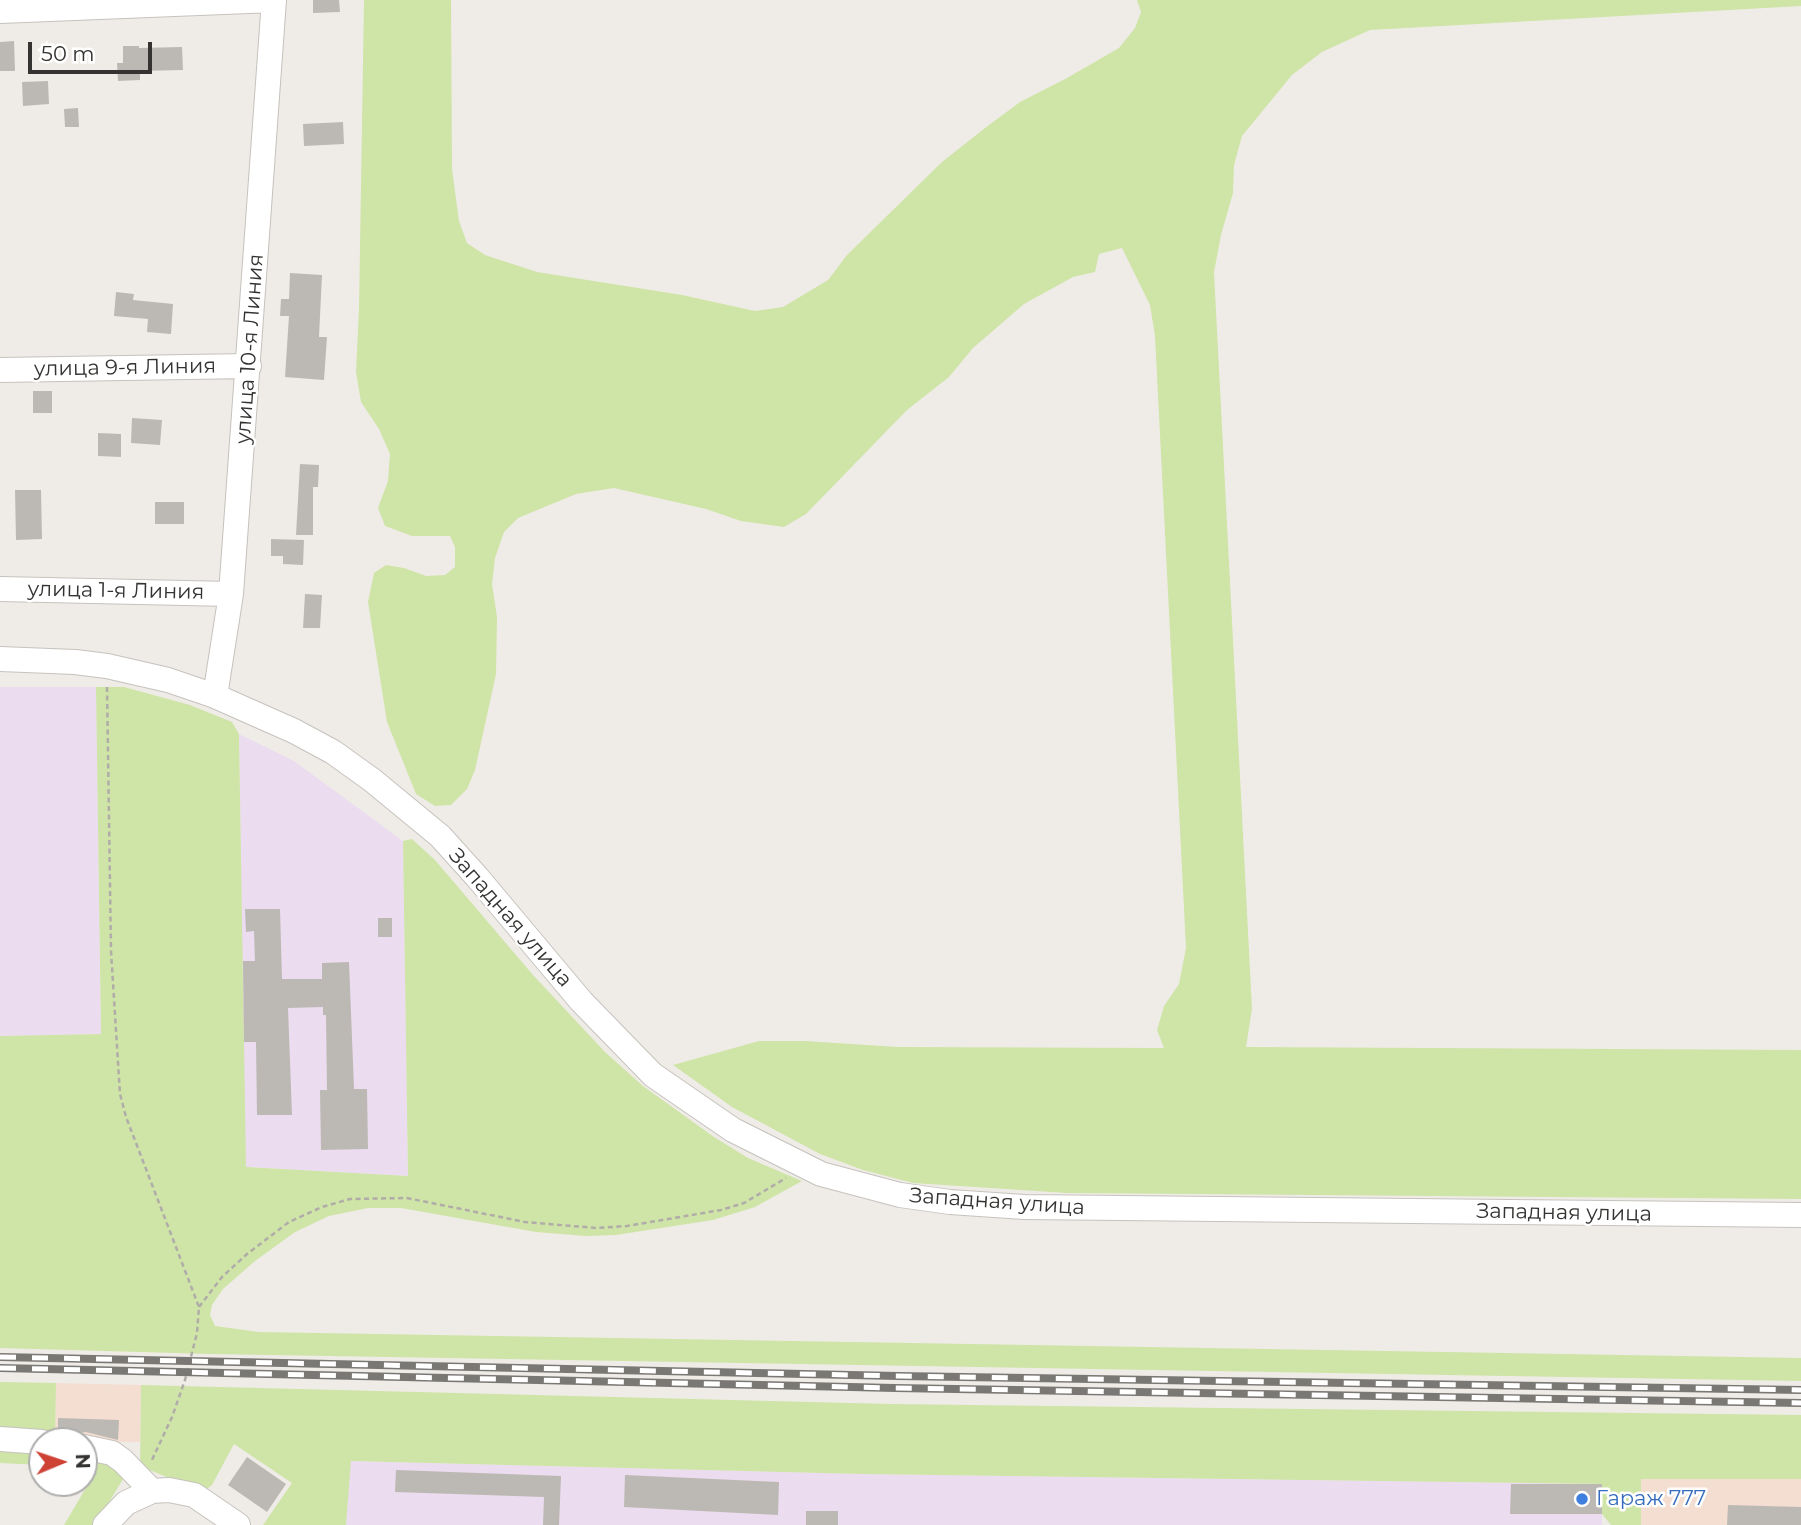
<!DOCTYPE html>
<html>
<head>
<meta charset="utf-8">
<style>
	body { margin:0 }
	#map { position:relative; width:1801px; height:1525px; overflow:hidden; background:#efece7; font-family:Montserrat,sans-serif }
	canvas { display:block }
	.north { position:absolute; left:28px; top:1427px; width:70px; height:70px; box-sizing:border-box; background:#fff; border:2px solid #aeadad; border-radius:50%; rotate:88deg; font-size:19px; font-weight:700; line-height:28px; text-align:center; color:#343331 }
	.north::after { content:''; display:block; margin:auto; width:24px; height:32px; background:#ce4135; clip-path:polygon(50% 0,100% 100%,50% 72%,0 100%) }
	.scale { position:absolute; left:28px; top:42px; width:124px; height:32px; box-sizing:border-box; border:4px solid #343331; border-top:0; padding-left:9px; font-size:21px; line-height:24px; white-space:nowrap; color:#343331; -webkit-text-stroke:5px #fff; paint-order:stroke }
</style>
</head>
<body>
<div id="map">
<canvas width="1801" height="1525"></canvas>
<div class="north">N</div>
<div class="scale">50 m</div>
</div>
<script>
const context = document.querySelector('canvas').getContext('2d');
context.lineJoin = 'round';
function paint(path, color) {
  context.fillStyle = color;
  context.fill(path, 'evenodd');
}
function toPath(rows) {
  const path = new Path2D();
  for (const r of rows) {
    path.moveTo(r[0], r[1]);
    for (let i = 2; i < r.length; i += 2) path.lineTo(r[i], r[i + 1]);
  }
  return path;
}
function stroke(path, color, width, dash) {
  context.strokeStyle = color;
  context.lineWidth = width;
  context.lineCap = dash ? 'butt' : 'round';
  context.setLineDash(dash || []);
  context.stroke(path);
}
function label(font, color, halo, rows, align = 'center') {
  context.font = font + ' Montserrat,sans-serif';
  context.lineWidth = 5;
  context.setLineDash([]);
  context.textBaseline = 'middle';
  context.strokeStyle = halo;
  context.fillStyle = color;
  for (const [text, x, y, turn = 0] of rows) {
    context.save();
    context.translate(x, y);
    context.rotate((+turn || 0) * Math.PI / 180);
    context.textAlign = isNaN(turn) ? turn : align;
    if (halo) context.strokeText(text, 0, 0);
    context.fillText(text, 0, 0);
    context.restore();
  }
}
paint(toPath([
	[56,1383,141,1385,140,1442,55,1441],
	[1641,1479,1801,1479,1801,1525,1641,1525]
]), '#f4ddd1');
paint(toPath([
	[0,687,96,687,101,1034,0,1036],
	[239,734,294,761,403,841,408,1176,245,1167],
	[350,1461,866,1474,1602,1484,1602,1525,346,1525]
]), '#ebdcef');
paint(toPath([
	[364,0,451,0,452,169,459,221,467,243,485,255,537,272,682,295,755,311,783,307,828,280,847,255,942,162,985,128,1020,102,1067,78,1119,48,1135,28,1141,12,1137,0,1801,0,1801,6,1370,30,1322,52,1292,75,1242,136,1234,165,1233,193,1221,235,1214,272,1252,1009,1246,1047,1801,1050,1801,1199,1067,1193,913,1183,863,1170,820,1154,732,1107,673,1065,759,1041,805,1041,898,1047,1164,1048,1157,1030,1164,1006,1179,984,1186,948,1155,336,1150,305,1122,248,1099,254,1095,272,1073,277,1024,304,973,348,949,377,907,410,806,514,784,527,741,521,706,509,614,488,576,494,518,518,504,532,495,558,492,584,497,617,496,674,475,770,467,789,451,805,435,806,416,794,387,722,368,602,374,573,386,565,404,568,426,576,445,575,455,567,455,547,450,536,412,536,385,526,378,508,388,481,390,454,379,429,361,402,356,372,359,309],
	[96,687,124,687,190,705,232,722,239,734,246,1167,408,1176,403,841,412,839,435,860,533,975,605,1052,643,1086,714,1137,748,1158,802,1181,755,1207,713,1220,616,1235,586,1236,536,1232,401,1208,368,1208,329,1216,295,1232,255,1261,223,1289,212,1305,210,1315,215,1326,259,1332,1801,1358,1801,1381,211,1354,0,1348,0,1036,101,1034],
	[0,1382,56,1383,55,1441,0,1436],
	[141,1385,890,1404,1801,1415,1801,1479,1641,1479,1641,1525,1611,1525,1602,1514,1602,1484,862,1474,351,1461,346,1525,263,1525,292,1483,234,1444,212,1485,203,1492,140,1466],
	[0,1445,42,1447,42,1465,0,1463],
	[84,1452,101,1454,125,1476,95,1525,64,1525,97,1469,84,1467]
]), '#cfe4a7');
paint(toPath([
	[313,0,339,0,340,12,313,13],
	[14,41,15,71,0,71,0,42],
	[123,46,139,46,139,48,182,47,183,70,140,71,140,80,118,81,117,63,123,63],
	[48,81,49,104,23,106,22,82],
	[78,108,79,127,65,127,64,109],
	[343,122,344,144,304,146,303,124],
	[290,273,322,275,319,337,327,337,324,380,285,377,289,316,280,316,281,299,289,299],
	[116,292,134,294,133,300,173,304,171,334,147,332,148,319,114,316],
	[33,391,52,391,52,413,33,413],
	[132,418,162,420,160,445,131,443],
	[98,433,121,434,121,457,98,456],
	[300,464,319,465,318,487,313,487,313,535,296,535],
	[15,490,41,490,42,539,16,540],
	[155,502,184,502,184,524,155,524],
	[271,539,304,540,303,565,283,564,283,556,271,556],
	[305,594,322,595,320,628,303,628],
	[245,909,280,909,282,979,322,979,322,963,349,962,354,1089,367,1089,368,1149,321,1150,320,1090,327,1090,326,1015,323,1015,323,1007,288,1008,292,1115,257,1115,256,1042,244,1042,243,961,255,961,254,931,246,932],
	[378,918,392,918,392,937,378,937],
	[58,1418,119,1420,118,1440,86,1432,79,1433,72,1439,58,1438],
	[247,1457,286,1484,267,1512,228,1485],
	[396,1470,561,1476,559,1525,543,1525,544,1497,395,1492],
	[625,1475,779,1482,778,1515,624,1507],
	[1511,1484,1602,1484,1602,1514,1510,1514],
	[1728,1505,1801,1507,1801,1525,1727,1525],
	[806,1511,838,1511,838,1525,806,1525]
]), '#bcb9b4');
const minor = toPath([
	[0,11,274,0],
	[0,370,249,366],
	[0,589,231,594],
	[0,659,75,662,107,666,168,680,215,696,294,731,333,752,372,780,440,836,477,877,581,1001,653,1075,733,1130,821,1174,900,1195,950,1202,1024,1207,1801,1215],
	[215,696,231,594,274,0],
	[0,1439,42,1442],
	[84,1447,112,1453,123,1461,152,1491],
	[105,1525,126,1503,152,1491,169,1490,194,1495,238,1525]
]);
stroke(minor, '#c6c2be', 26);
stroke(toPath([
	[107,687,111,951,120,1094,126,1117,199,1307,197,1333,185,1380,172,1417,151,1462],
	[199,1307,222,1277,247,1254,289,1222,322,1207,350,1199,407,1198,525,1222,596,1228,627,1226,721,1210,744,1203,786,1178]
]), '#b0ada9', 2.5, [5, 3.5]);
stroke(minor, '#fff', 24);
const rail = toPath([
	[0,1357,898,1376,1801,1390],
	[0,1368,895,1388,1801,1403]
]);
stroke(rail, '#7a7875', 8);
stroke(rail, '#fff', 5, [16]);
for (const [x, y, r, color] of [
	[1582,1499,7,"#3f7fe0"]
]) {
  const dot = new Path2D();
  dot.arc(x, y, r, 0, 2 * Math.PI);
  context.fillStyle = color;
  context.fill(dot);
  stroke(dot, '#fff', 2.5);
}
label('21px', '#343331', '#fff', [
	["улица 10-я Линия",250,349,-86],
	["улица 9-я Линия",125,368,-1],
	["улица 1-я Линия",116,591,1],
	["Западная улица",510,918,49],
	["Западная улица",997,1202,4],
	["Западная улица",1564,1213,1]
]);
label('21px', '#366cbe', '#fff', [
	["Гараж 777",1596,1499]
], 'left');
</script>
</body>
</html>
